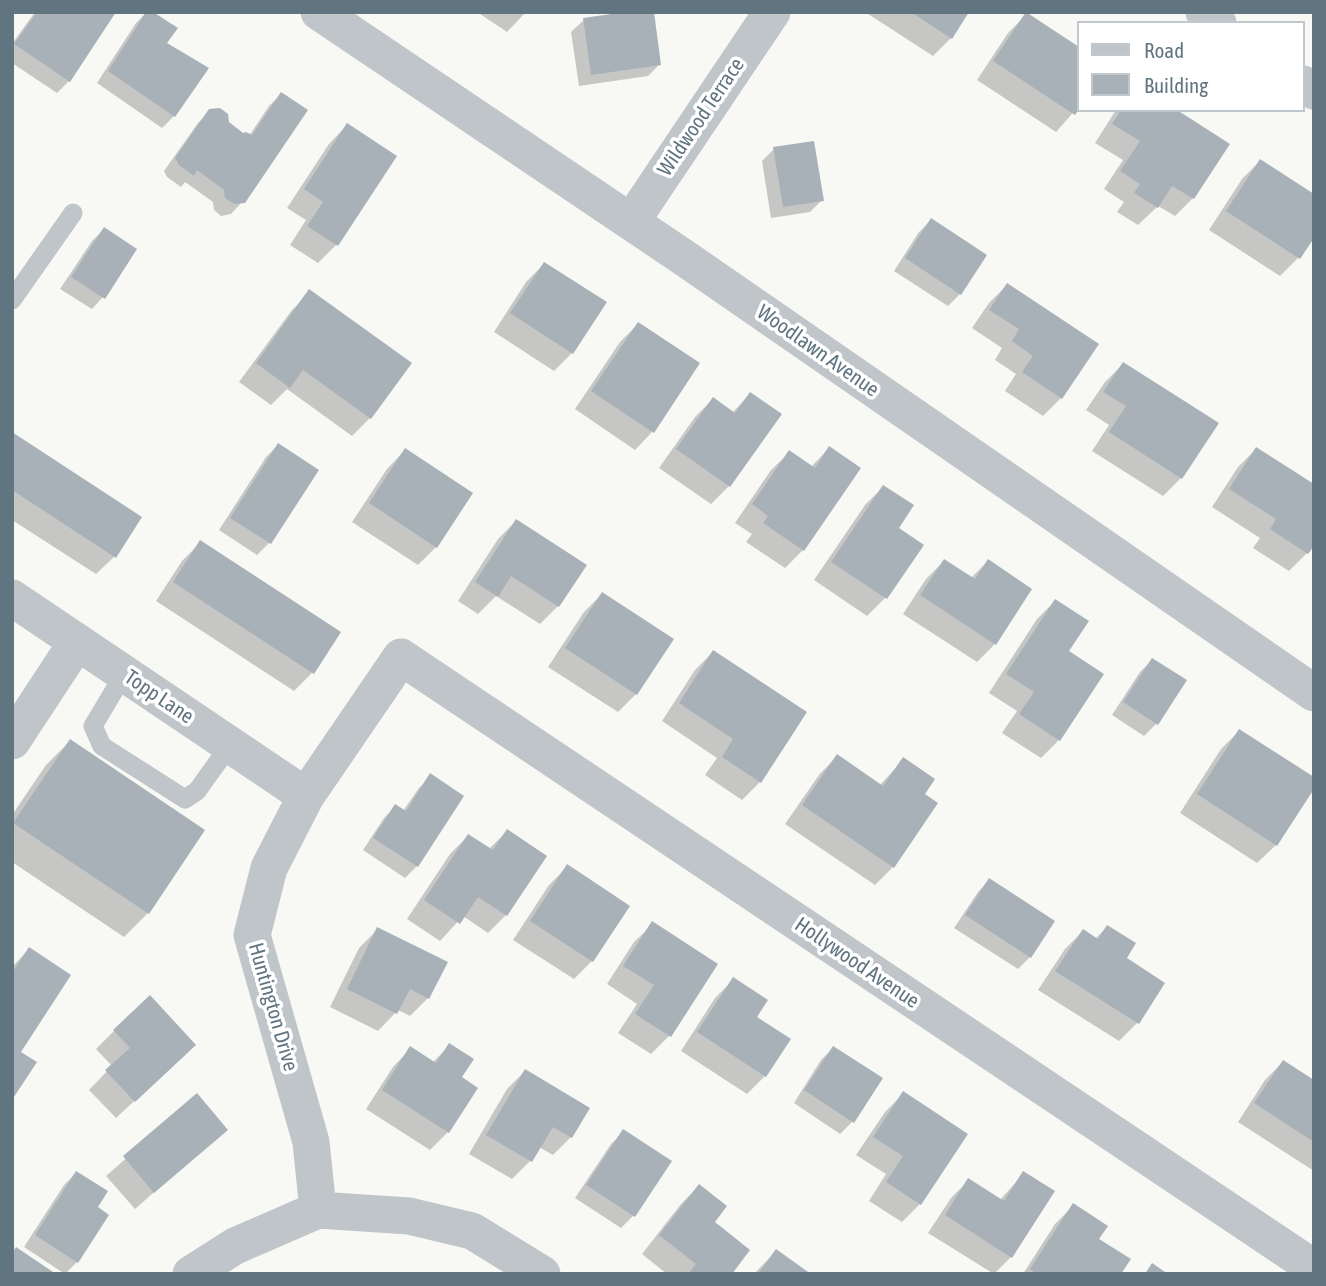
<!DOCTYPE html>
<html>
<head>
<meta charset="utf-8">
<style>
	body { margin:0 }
	#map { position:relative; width:1326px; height:1286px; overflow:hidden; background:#f8f8f5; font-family:"Asap Condensed",sans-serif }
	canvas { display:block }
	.frame { position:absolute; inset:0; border:14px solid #617581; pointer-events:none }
	.legend { position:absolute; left:1077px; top:21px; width:228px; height:91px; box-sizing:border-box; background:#fff; border:2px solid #c0c8cd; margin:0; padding:9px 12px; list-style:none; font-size:21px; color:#617581 }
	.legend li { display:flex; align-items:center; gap:14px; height:35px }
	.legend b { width:35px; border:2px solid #c0c8cd }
</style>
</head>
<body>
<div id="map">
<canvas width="1326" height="1286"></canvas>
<div class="frame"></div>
<ul class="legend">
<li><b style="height:9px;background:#c0c5c9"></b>Road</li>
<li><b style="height:19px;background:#a7b1b7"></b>Building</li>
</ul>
</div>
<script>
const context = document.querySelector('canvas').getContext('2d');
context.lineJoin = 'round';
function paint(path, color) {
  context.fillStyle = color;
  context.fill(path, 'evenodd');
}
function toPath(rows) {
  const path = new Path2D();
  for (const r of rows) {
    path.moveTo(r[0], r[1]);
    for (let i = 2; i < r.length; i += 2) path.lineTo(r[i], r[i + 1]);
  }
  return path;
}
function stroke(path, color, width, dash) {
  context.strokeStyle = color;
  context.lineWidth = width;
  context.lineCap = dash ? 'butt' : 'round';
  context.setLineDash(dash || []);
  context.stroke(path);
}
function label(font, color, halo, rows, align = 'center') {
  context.font = font + ' "Asap Condensed",sans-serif';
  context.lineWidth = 7;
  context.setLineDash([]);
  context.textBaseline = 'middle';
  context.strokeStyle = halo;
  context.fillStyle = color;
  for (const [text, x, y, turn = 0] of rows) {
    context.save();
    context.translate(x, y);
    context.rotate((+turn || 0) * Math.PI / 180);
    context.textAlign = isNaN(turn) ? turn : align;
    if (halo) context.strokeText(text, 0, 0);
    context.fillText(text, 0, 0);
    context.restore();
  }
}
paint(toPath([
	[35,12,114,12,69,81,57,93,12,63,12,44],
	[147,12,164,44,174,116,162,128,97,83,136,23],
	[477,12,526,12,507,32],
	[865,12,967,12,951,38,933,56],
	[1026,15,1079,49,1079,106,1056,132,977,80,1008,33],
	[584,20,660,64,648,76,579,86,571,32],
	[281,94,243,201,231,214,221,216,214,210,213,202,185,182,181,187,167,177,164,171,198,123,210,111,243,135,249,136,269,106],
	[1116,110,1174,110,1227,144,1193,198,1175,216,1158,206,1138,225,1117,212,1124,202,1104,189,1123,160,1095,143],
	[347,125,336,245,318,263,290,245,306,220,287,208,329,144],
	[774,149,822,200,810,212,771,218,762,161],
	[1260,161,1314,234,1298,258,1280,276,1209,230,1242,179],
	[931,220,960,294,948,306,894,271,919,232],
	[104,229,103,297,92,309,60,289,92,241],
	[544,264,572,353,554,371,494,332,526,282],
	[1007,285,1061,398,1043,416,1005,391,1016,374,995,360,1002,348,972,328,989,303],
	[310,292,370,418,352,436,287,389,271,405,239,382,292,310],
	[638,324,653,431,635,450,575,409,620,342],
	[1123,364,1181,478,1163,496,1092,451,1109,425,1086,410,1105,382],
	[750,394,779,415,729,486,711,504,659,468,695,417,713,399,732,413],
	[12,434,115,556,96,574,12,520],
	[278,445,317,470,269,543,257,555,219,530,266,457],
	[829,448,803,550,785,568,746,542,752,534,735,523,771,470,790,452,811,467],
	[1256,449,1314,542,1307,553,1289,571,1253,548,1260,538,1212,507,1238,467],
	[405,450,436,547,418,565,352,522,387,469],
	[883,487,896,528,921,545,885,598,867,616,814,580,865,505],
	[516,521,558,606,540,624,496,596,478,614,458,601,498,539],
	[200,543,312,673,294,691,156,601,182,561],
	[944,561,971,578,988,561,995,644,977,662,903,614,926,579],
	[602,594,636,694,618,712,548,667,584,612],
	[1055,601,1059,740,1041,758,1002,733,1017,711,989,693,1037,619],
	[713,652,760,782,742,800,705,775,717,758,662,721,695,670],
	[1152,660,1184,681,1156,724,1144,736,1112,715,1140,672],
	[1239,731,1276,845,1257,863,1180,813,1221,749],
	[70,741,203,830,148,913,124,937,12,862,12,815,46,765],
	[837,756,880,785,903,760,923,794,893,867,875,885,785,824,819,775],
	[431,776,417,866,405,878,363,850,384,818,396,806,403,811,419,788],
	[507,831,506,915,488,933,463,916,440,941,407,919,450,854,468,836,489,849],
	[567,867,592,961,574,979,513,940,549,885],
	[989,880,1030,957,1018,969,954,928,978,892],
	[653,924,716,965,669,1036,651,1054,618,1033,637,1004,607,984,634,942],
	[1107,927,1124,958,1163,983,1137,1023,1119,1041,1038,990,1065,949,1083,931,1095,939],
	[377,930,428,998,410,1016,398,1010,378,1031,330,1007,359,948],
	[29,949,12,1097,12,967],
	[733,980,755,1017,765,1076,747,1094,681,1051,715,998],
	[114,1031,176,1062,116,1118,89,1090,112,1066,96,1049],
	[450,1045,459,1078,448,1132,430,1150,366,1109,393,1067,411,1048,432,1063],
	[833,1048,852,1122,840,1134,794,1103,821,1060],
	[1283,1062,1314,1082,1314,1171,1238,1122,1265,1080],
	[525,1071,571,1137,553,1155,539,1147,530,1161,512,1179,469,1154,507,1089],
	[903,1094,920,1204,902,1222,869,1201,886,1174,856,1155,885,1112],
	[197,1096,226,1129,135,1209,106,1176],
	[623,1132,669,1161,633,1216,621,1228,575,1198,611,1144],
	[76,1173,96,1208,77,1262,65,1274,24,1247,64,1185],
	[1024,1173,1011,1257,994,1274,928,1233,951,1198,969,1180,1000,1200],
	[699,1186,730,1274,667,1274,642,1254,681,1204],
	[1073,1206,1119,1274,1023,1274,1055,1224],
	[776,1251,808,1274,754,1274]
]), '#0003');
paint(toPath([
	[37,12,116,12,70,82,14,44],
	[146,12,153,12,178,28,167,43,209,68,175,117,108,71],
	[626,12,654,12,661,65,591,75,583,18],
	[911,12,969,12,952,39],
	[1026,12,1079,47,1079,109,1075,115,993,61],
	[281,92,308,110,245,203,234,204,225,198,224,190,197,170,194,176,179,165,175,158,209,109,220,108,228,114,229,122,243,133,246,132,252,135],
	[1121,110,1177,110,1230,144,1194,199,1172,186,1158,208,1134,193,1140,184,1120,171,1140,141,1112,124],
	[347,123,397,156,338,246,307,226,323,202,304,189],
	[814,141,824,201,783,207,773,147],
	[1260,159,1314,194,1314,238,1300,259,1226,211],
	[931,218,987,255,961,295,905,258],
	[104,227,137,249,105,299,71,277],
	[544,262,607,302,573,354,510,313],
	[1007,283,1099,344,1062,399,1022,372,1033,356,1012,341,1019,329,989,310],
	[309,289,412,363,371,419,303,370,290,388,256,363],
	[638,322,700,363,654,433,591,391],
	[1123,362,1219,423,1182,479,1109,432,1126,406,1103,392],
	[750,392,782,414,730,487,676,449,713,397,735,413],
	[12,432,142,517,116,558,12,490],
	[278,443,319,470,271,544,230,518],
	[829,446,861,468,804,551,763,523,768,516,752,504,789,450,815,468],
	[1256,447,1314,484,1314,546,1308,554,1270,529,1276,519,1229,489],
	[405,448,473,493,437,548,369,503],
	[883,485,914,505,899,528,924,545,887,599,831,562],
	[516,519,587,565,559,607,511,576,498,597,475,582],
	[200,540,341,632,314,674,173,582],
	[944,559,975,579,988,559,1032,589,996,645,920,595],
	[602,592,674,639,637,695,565,648],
	[1055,599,1089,621,1069,651,1104,674,1060,741,1019,714,1034,692,1006,674],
	[713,650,807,712,761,783,722,757,733,739,679,703],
	[1152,658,1187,680,1158,725,1123,702],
	[1239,729,1314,777,1314,789,1277,846,1197,794],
	[70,739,205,830,149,914,13,823],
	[837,754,883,786,903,757,935,779,925,794,938,803,894,868,802,805],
	[430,773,464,796,418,867,373,838,395,804,406,811],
	[507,829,547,856,507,916,478,897,460,924,424,900,468,834,493,850],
	[567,864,630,906,593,962,530,921],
	[989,878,1055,921,1031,958,965,915],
	[652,921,718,964,671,1037,635,1014,654,985,623,966],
	[1107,925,1136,943,1127,958,1165,983,1139,1024,1055,971,1083,929,1098,939],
	[377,927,448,962,429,999,410,989,397,1014,347,989],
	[29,947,71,975,21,1052,37,1062,12,1100,12,973],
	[733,977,768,1000,757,1017,791,1039,766,1077,697,1032],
	[150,995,196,1045,135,1102,105,1070,130,1048,113,1030],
	[449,1043,474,1059,462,1077,478,1088,449,1133,382,1090,410,1046,436,1063],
	[833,1046,883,1078,854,1123,804,1090],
	[1283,1060,1314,1080,1314,1142,1254,1103],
	[525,1069,590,1108,572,1138,553,1127,532,1162,486,1135],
	[903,1091,968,1134,921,1205,886,1182,903,1156,873,1137],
	[197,1093,228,1130,154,1193,123,1156],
	[623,1129,672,1161,635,1217,586,1185],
	[76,1171,108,1191,98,1207,109,1215,78,1263,35,1235],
	[1023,1171,1055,1191,1012,1258,945,1215,968,1178,1004,1201],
	[699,1184,727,1206,715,1222,750,1250,732,1274,688,1274,696,1264,659,1235],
	[1073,1203,1108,1226,1099,1239,1131,1259,1121,1274,1037,1274,1030,1269],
	[16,1247,56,1274,12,1274,12,1253],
	[776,1249,811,1274,758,1274],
	[1152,1263,1168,1274,1145,1274]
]), '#a7b1b7');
stroke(toPath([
	[12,300,73,213],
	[124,674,93,726,102,746,185,799,197,791,230,745]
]), '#c0c5c9', 19);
stroke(toPath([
	[319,12,683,257,1314,693],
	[1204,12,1218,23],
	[1303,84,1314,91],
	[631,222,772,12],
	[12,598,306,796],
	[12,741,77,642],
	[318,1210,409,1216,472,1231,542,1274],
	[191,1274,235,1246,318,1210,311,1142,252,935,269,868,306,796,401,657,1314,1268]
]), '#c0c5c9', 37);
label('21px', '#617581', '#fff', [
	["Wildwood Terrace",701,117,-56],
	["Woodlawn Avenue",818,351,35],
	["Topp Lane",159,697,34],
	["Hollywood Avenue",857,963,34],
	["Huntington Drive",273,1007,74]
]);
</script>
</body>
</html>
